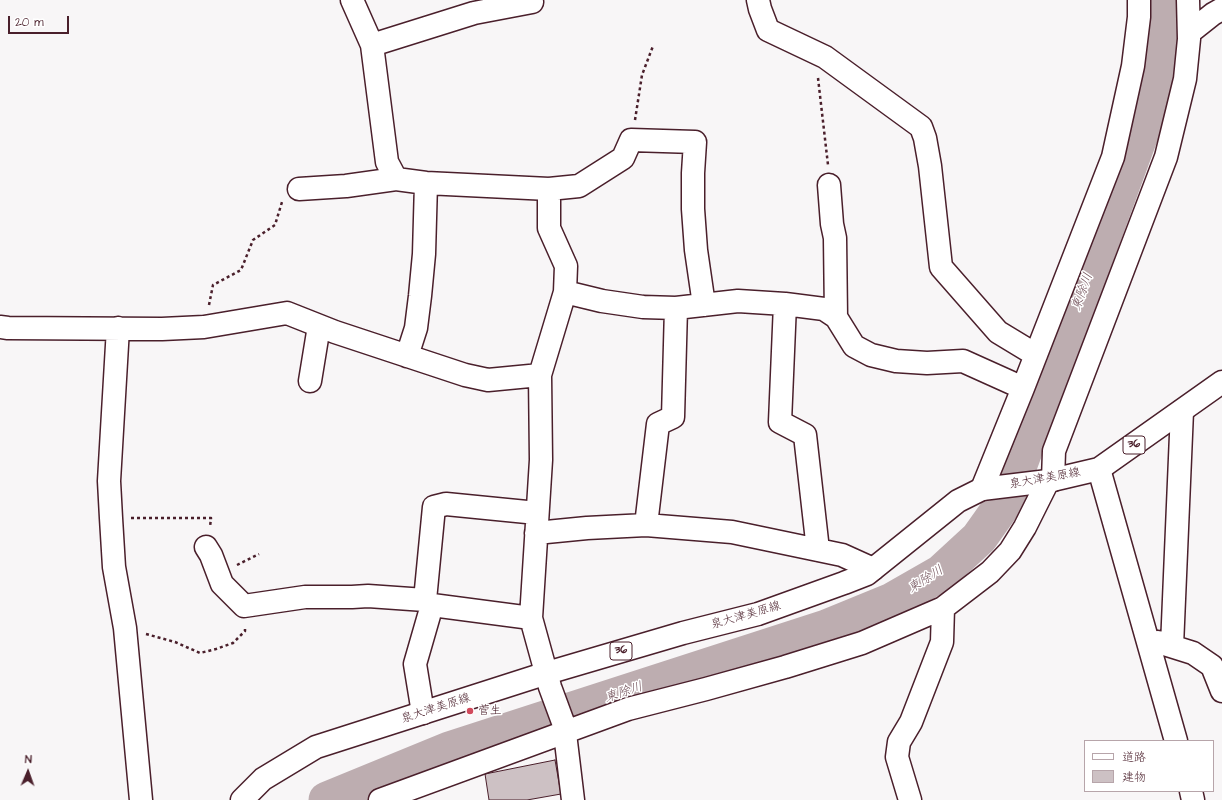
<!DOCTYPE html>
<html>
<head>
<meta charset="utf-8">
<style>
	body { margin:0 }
	#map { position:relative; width:1222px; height:800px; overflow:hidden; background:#f8f6f7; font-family:"Architects Daughter","Klee One",sans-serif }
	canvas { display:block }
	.legend { position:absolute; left:1084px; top:740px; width:130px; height:52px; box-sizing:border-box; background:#fff; border:1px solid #b7a5aa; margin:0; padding:5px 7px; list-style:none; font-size:12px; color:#4a1f2b }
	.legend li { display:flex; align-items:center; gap:8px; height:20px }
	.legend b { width:20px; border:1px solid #b7a5aa }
	.north { position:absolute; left:8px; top:752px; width:40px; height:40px; -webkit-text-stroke:3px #fff; paint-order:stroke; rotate:2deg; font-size:11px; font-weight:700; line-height:16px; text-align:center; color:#4a1f2b }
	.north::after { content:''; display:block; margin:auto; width:14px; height:18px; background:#4a1f2b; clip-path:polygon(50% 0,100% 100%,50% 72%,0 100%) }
	.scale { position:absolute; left:8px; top:16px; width:61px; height:18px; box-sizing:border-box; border:2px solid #4a1f2b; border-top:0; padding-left:5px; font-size:12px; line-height:14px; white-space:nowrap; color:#4a1f2b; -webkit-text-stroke:3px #fff; paint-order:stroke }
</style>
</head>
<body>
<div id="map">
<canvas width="1222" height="800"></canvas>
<ul class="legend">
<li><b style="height:5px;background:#fff"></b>道路</li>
<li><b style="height:11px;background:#cdc1c4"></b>建物</li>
</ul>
<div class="north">N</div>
<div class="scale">20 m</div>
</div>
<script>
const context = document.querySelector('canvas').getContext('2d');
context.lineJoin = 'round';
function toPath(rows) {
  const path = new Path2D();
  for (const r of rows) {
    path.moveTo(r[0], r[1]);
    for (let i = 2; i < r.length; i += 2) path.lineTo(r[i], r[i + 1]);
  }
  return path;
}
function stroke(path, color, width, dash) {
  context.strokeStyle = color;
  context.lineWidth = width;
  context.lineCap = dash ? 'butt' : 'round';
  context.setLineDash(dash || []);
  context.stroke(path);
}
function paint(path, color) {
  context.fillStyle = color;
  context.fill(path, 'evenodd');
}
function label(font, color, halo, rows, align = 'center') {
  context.font = font + ' "Architects Daughter","Klee One",sans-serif';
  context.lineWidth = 3;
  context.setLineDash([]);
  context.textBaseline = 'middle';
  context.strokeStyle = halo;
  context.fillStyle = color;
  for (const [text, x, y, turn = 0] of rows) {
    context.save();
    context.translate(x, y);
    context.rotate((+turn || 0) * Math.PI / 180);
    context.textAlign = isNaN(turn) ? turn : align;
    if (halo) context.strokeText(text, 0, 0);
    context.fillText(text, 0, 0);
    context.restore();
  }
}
stroke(toPath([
	[327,800,449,750,826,628,892,601,941,573,979,538,1006,500,1148,113,1157,62,1161,15,1161,0]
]), '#bdadb0', 37);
const building = toPath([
	[555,760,561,794,527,800,489,800,485,774,555,760]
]);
paint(building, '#cdc1c4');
stroke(building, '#4a1f2b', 1);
const minor = toPath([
	[352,0,372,45,387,162,396,179,426,183,549,189,549,228,566,266,565,292,540,375,541,460,531,618,550,687,564,725,573,800],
	[758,0,760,9,768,30,825,57,921,127,925,138,930,166,941,267,998,332,1036,355],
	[1189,33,1213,14,1222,9],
	[372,45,474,13,532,2],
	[829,185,832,224,835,238,836,317],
	[299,189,346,186,396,179],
	[549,189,579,186,623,158,631,140,695,142,693,173,693,209,696,250,704,305],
	[565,292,602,301,643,307,676,308,738,301,785,304,824,309,836,317,854,346,871,355,896,361,927,363,963,361,1023,388],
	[785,304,780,422,805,435,818,550],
	[0,327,8,328,162,329,204,327,287,313,335,332,465,375,488,380,540,375],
	[118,328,109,481,111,518,114,567,125,628,141,800],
	[407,356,416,328,420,296,424,254,426,183],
	[310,381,319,326],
	[1099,469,1176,741],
	[1053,480,1054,451,1166,157,1185,79,1189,39,1188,0],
	[982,489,1023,388,1113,157,1133,66,1139,17,1139,0],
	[646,525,658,424,673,417,676,308],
	[536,533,587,528,646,525,732,532,842,555,873,569],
	[206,547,211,555,222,584,244,606,305,597,352,597,368,596,425,600,432,605,531,618],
	[425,600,434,507,446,504,537,513],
	[1158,642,1193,653,1212,666,1222,691],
	[1172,646,1182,411],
	[423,713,415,664,432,605],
	[1191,791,1193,800],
	[380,800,628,709,706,689,785,667,862,643,943,608,990,572,1010,551,1025,527,1048,481],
	[910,800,897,757,899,742,911,722,942,642,943,608]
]);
const major = toPath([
	[242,800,263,779,316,747,547,673,683,633,758,614,844,583,867,574,958,501,982,489,1048,481,1099,469,1222,382]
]);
stroke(minor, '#4a1f2b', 25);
stroke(major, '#4a1f2b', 25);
stroke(toPath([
	[818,78,828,165],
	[635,120,642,75,653,46],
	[209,305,213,285,241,270,253,240,275,225,282,202],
	[131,518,211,518,210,527],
	[237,565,259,554],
	[146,634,175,642,200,653,216,649,233,643,245,631,245,626]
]), '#4a1f2b', 2.5, [3, 3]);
stroke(minor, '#fff', 22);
stroke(major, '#fff', 22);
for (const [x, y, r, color] of [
	[470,711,4,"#d1495b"]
]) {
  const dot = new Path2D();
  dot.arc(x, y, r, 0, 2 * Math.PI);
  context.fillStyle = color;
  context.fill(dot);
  stroke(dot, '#fff', 1.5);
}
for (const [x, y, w] of [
	[1134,445,22],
	[621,651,22]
]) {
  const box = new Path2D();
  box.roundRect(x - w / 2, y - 9, w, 18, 3);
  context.fillStyle = '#fff';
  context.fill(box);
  stroke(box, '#4a1f2b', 1);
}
label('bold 11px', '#4a1f2b', null, [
	["36",1134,445],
	["36",621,651]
]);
label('12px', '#4a1f2b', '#fff', [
	["泉大津美原線",1045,479,-10],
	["泉大津美原線",746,616,-16],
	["泉大津美原線",436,709,-18]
]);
label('12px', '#4a1f2b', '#fff', [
	["菅生",478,711]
], 'left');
label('italic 13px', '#72515a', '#fff', [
	["東除川",1083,292,-70],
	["東除川",926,580,-32],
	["東除川",624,693,-18]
]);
</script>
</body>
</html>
